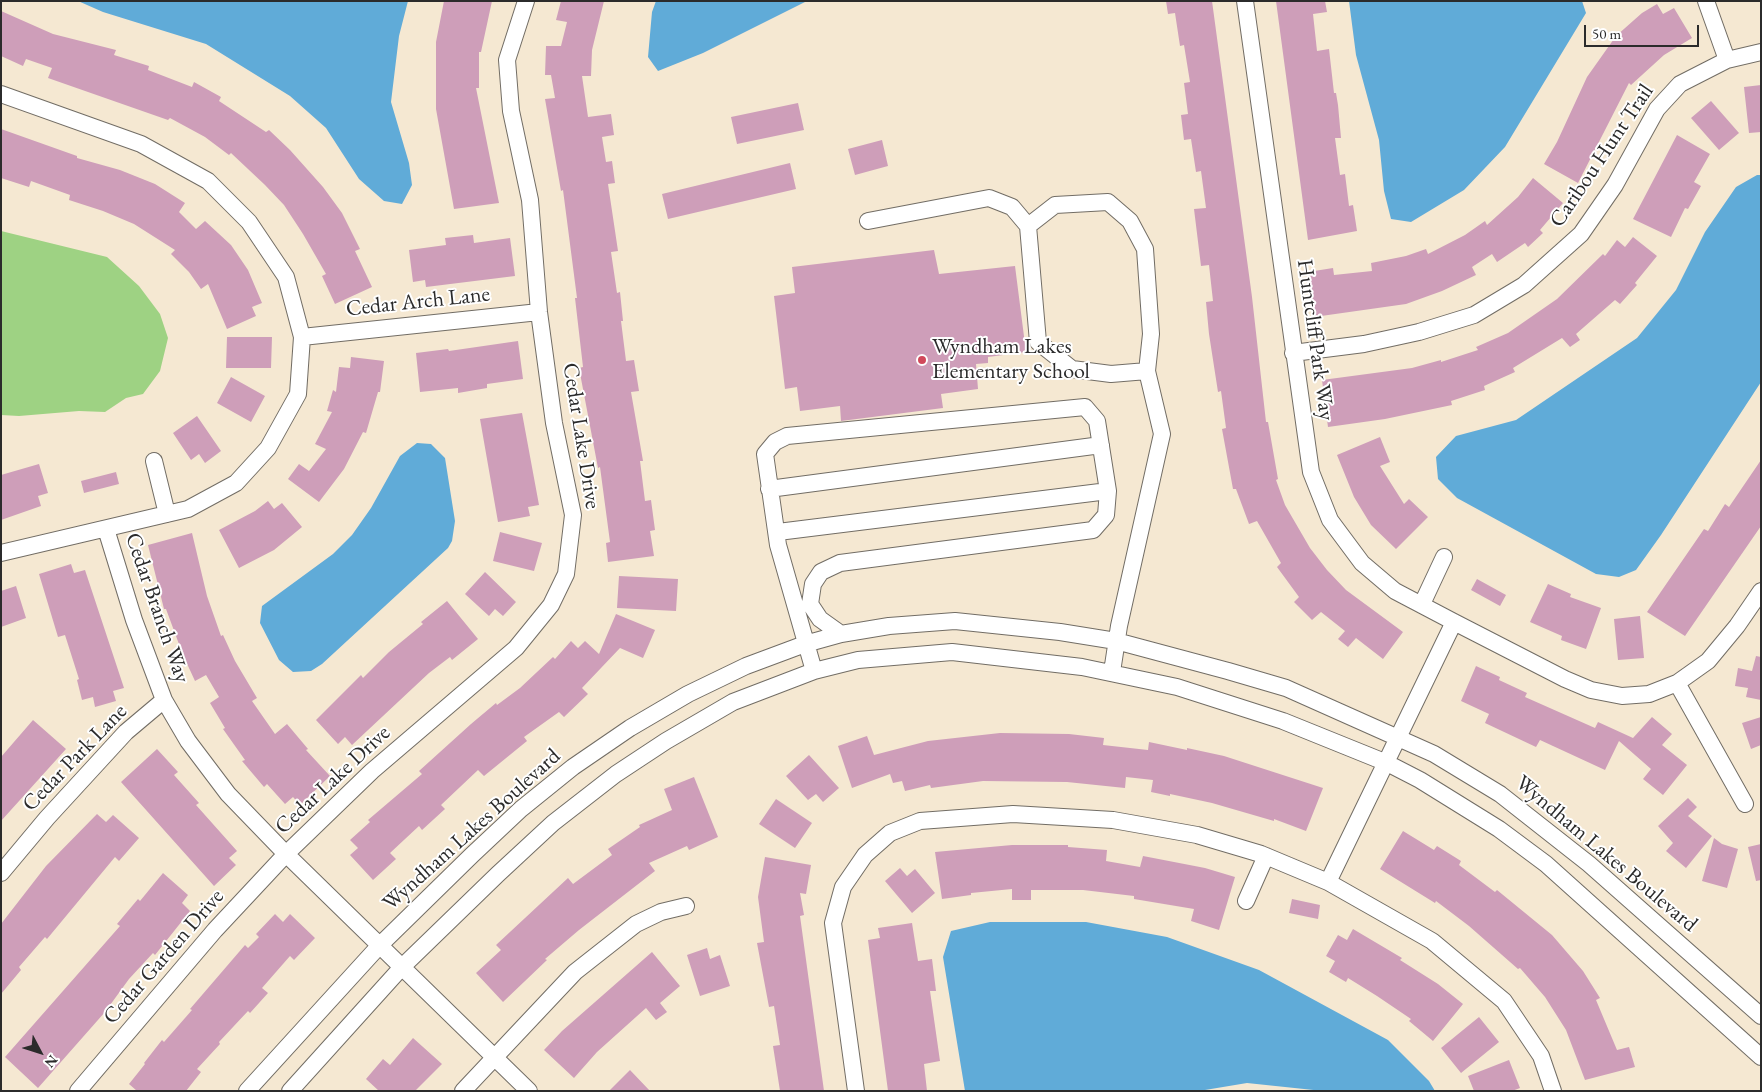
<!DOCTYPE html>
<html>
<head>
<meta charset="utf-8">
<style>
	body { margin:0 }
	#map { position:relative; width:1762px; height:1092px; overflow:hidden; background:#f5e8d2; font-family:"EB Garamond",serif }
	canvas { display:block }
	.frame { position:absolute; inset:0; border:2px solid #2b2b2b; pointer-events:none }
	.north { position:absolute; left:15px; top:1027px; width:50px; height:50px; -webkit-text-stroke:4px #fff; paint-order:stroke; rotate:130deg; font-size:14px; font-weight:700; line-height:20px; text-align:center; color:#2b2b2b }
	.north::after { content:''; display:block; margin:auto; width:18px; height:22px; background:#2b2b2b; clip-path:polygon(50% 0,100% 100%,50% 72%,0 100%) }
	.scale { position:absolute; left:1584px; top:25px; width:115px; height:22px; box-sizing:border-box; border:2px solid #2b2b2b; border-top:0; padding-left:6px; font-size:15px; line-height:18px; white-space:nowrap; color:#2b2b2b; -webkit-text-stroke:4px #fff; paint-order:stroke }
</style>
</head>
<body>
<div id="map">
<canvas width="1762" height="1092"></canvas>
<div class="frame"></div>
<div class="north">N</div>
<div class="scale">50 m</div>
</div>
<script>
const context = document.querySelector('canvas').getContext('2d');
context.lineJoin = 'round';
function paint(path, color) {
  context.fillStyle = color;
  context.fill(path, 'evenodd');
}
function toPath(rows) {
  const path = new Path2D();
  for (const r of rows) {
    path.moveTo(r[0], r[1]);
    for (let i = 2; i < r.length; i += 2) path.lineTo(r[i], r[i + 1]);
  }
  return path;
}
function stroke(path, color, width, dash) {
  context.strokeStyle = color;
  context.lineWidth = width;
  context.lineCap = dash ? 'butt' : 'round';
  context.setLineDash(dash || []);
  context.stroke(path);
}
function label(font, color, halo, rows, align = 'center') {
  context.font = font + ' "EB Garamond",serif';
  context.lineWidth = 4;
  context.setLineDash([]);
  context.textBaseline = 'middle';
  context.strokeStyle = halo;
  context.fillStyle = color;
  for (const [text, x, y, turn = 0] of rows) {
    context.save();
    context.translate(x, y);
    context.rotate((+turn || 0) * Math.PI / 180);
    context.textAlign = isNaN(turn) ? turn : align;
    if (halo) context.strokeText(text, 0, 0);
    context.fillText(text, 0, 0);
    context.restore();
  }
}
paint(toPath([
	[1,231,107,257,139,286,160,314,168,338,160,371,143,394,126,398,105,412,79,411,19,416,1,415]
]), '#9ed283');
paint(toPath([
	[78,1,408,1,399,36,391,102,409,163,412,185,402,204,384,201,359,179,326,128,290,96,206,44,103,12],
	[656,1,807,1,703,53,658,71,648,57,652,12],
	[1349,1,1582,1,1586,13,1505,147,1464,190,1411,222,1391,219,1384,191,1379,140,1356,55],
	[1757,175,1761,175,1761,382,1661,535,1636,570,1619,577,1596,574,1457,498,1438,479,1436,457,1456,436,1516,420,1637,338,1676,290,1705,232,1736,187],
	[417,443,431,444,445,458,455,521,452,541,448,548,322,664,311,671,293,672,279,660,260,623,262,606,333,554,352,535,371,508,400,456],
	[990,922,1086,922,1167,937,1259,970,1388,1040,1429,1081,1435,1091,1323,1091,1247,1083,1199,1091,965,1091,943,957,951,931]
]), '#60abd8');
paint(toPath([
	[444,1,492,1,481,52,479,52,479,88,476,88,499,203,454,209,436,109,436,42],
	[561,1,604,1,592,50,591,76,582,76,588,117,611,114,614,135,602,137,606,162,612,161,615,183,608,184,618,251,611,252,617,293,620,292,623,321,621,321,626,361,634,360,639,391,631,392,643,461,640,461,645,501,651,500,655,530,650,531,654,556,608,562,606,543,610,542,600,467,598,468,579,368,583,367,575,298,577,298,563,190,561,191,545,99,555,98,551,75,545,75,546,46,561,46,567,22,556,20],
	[1166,1,1212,1,1252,297,1266,422,1268,422,1278,479,1276,480,1285,505,1310,548,1327,570,1346,590,1403,632,1383,659,1356,638,1348,647,1338,639,1345,631,1321,612,1312,620,1294,602,1299,597,1277,567,1281,563,1257,521,1249,524,1236,489,1233,489,1222,429,1226,428,1221,391,1218,392,1209,334,1206,302,1213,301,1209,265,1201,266,1194,209,1206,208,1201,171,1196,172,1191,139,1184,140,1181,115,1188,114,1184,83,1190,82,1184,45,1180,46,1175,13,1168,14],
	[1276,1,1325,1,1327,12,1313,14,1317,51,1329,49,1334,93,1336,93,1338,105,1341,138,1335,138,1340,175,1345,174,1349,206,1353,205,1357,231,1308,240],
	[1657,4,1663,14,1674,8,1692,38,1664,55,1631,85,1629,83,1578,183,1544,164,1557,142,1587,77,1616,36,1642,13],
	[1,11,53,34,116,50,114,55,149,66,148,70,192,87,194,82,221,97,219,101,266,132,269,130,290,150,323,187,342,213,360,249,355,251,372,287,335,304,322,276,326,274,303,234,284,205,265,185,231,153,229,155,205,137,170,118,168,120,48,78,52,68,26,59,23,66,1,56],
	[1761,85,1761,132,1749,133,1744,87],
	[1711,101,1739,133,1719,150,1691,118],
	[798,103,804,130,737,144,731,117],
	[1,129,77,156,77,158,120,170,155,184,185,203,179,212,196,229,205,221,231,245,248,270,262,303,252,307,256,316,227,329,208,284,201,289,189,272,171,254,175,250,134,224,103,211,69,200,70,195,31,181,29,187,1,178],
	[1677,135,1710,154,1694,182,1701,186,1688,209,1685,208,1671,237,1633,219],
	[882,140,888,166,855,175,848,149],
	[790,163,796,189,668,219,662,194],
	[1533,178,1563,203,1540,230,1543,233,1528,247,1525,243,1497,262,1492,254,1472,267,1476,275,1442,291,1406,304,1314,317,1308,272,1333,268,1334,275,1372,271,1371,263,1406,256,1426,249,1428,254,1465,235,1485,221,1487,225,1518,197],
	[473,235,474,243,510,238,515,276,426,287,425,280,413,282,409,250,446,245,445,238],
	[1633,237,1657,256,1635,283,1637,285,1620,304,1615,300,1576,334,1580,340,1570,347,1562,338,1513,368,1515,372,1484,386,1485,390,1451,401,1452,405,1385,419,1328,427,1322,380,1412,368,1441,360,1441,362,1478,350,1476,347,1508,333,1557,299,1603,254,1605,256,1617,240,1625,247],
	[934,250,939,274,1015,266,1026,352,988,357,988,363,976,364,978,389,941,394,943,408,841,421,840,406,800,411,797,387,785,389,774,296,795,293,792,267],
	[227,337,272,337,271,368,226,368],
	[518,341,523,379,487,384,487,388,458,393,458,388,420,392,416,353,448,349,449,351],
	[351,357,384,361,380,392,378,392,366,433,363,432,344,469,319,502,288,479,299,464,309,471,326,449,315,444,332,412,327,411,333,390,336,392,339,367,350,368],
	[231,377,265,396,251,422,217,403],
	[522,413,539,505,528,507,530,516,498,522,480,419],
	[197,416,221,451,205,463,199,454,191,460,173,433],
	[1380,437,1390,462,1380,466,1404,504,1409,499,1428,517,1396,549,1371,525,1354,497,1337,455],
	[1761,460,1761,526,1685,636,1647,612,1704,529,1708,531,1725,504,1729,507],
	[39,464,48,493,38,496,41,506,1,520,1,475],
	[116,472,119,484,84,493,81,481],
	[268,501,274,509,282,503,302,527,274,550,239,568,219,530,255,511],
	[500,532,542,543,534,571,493,561],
	[192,533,207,596,221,636,223,635,235,661,257,698,252,701,275,734,287,724,308,749,306,750,330,776,300,805,293,797,285,804,267,784,264,787,242,761,245,760,223,729,225,728,210,703,219,697,206,675,195,681,183,655,166,609,164,609,148,545],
	[71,564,74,573,85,570,124,688,113,691,116,701,95,707,93,697,82,700,77,680,79,679,65,635,58,637,39,574],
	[485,572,516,602,503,616,495,609,489,616,465,594],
	[619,576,678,579,676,611,617,608],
	[1477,579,1506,595,1500,606,1471,590],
	[1548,584,1571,594,1570,597,1601,608,1586,649,1561,640,1562,636,1530,622],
	[16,586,26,618,1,627,1,591],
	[447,601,478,639,452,660,450,657,429,673,352,745,345,737,338,744,316,720,361,675,363,678,389,652,423,624,421,622],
	[616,614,655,630,643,658,620,648,582,688,588,694,564,717,559,712,524,737,527,741,484,776,478,770,441,805,445,809,422,830,419,826,390,853,396,859,373,880,350,855,358,848,350,840,370,822,368,820,422,774,419,771,471,724,496,703,497,705,520,688,553,657,555,659,571,641,578,648,585,641,599,654],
	[1640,616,1644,658,1618,660,1614,619],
	[1756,656,1761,657,1761,700,1746,697,1748,688,1735,686,1738,668,1752,671],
	[1476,666,1500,677,1499,680,1527,693,1525,697,1595,728,1598,722,1633,738,1652,717,1672,734,1662,745,1687,765,1663,795,1643,779,1651,769,1619,741,1605,770,1540,740,1536,747,1485,723,1489,714,1461,701],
	[1761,717,1761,745,1751,749,1742,723],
	[33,720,66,749,1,821,1,757],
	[1000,733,1069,734,1104,738,1103,745,1148,750,1149,742,1187,750,1187,748,1224,756,1323,788,1306,831,1274,819,1274,821,1212,803,1170,794,1170,796,1151,792,1153,780,1126,777,1125,788,1067,782,983,781,931,788,930,785,905,791,902,781,893,783,890,774,852,788,838,746,867,736,874,755,928,741],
	[157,749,178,772,174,775,199,803,196,805,237,851,229,858,236,865,214,886,121,782],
	[809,755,839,788,823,802,816,794,808,800,786,776],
	[694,777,718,837,689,850,687,846,649,863,655,871,579,930,545,959,547,960,503,1002,476,973,501,950,496,945,568,878,573,884,612,855,608,849,640,827,639,825,672,810,664,789],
	[1688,798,1697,807,1688,816,1712,836,1686,868,1666,851,1673,843,1658,826],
	[776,799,812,823,795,848,759,824],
	[97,814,106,822,113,815,139,838,119,861,115,857,47,939,45,937,19,967,21,970,1,994,1,924,46,866],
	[1403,831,1434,850,1437,846,1461,861,1459,865,1495,892,1497,890,1552,935,1583,971,1600,998,1596,1000,1617,1050,1629,1047,1635,1067,1585,1080,1566,1030,1545,997,1520,968,1518,969,1469,926,1436,901,1435,903,1380,869],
	[1714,838,1722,844,1738,849,1727,888,1702,881],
	[1761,844,1761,880,1756,881,1748,847],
	[1012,845,1068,845,1068,847,1107,850,1106,861,1140,867,1143,856,1205,868,1235,877,1219,930,1191,921,1194,909,1134,899,1134,896,1083,890,1031,890,1031,900,1012,900,1012,889,971,893,971,895,942,899,935,852],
	[765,857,811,865,806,894,800,893,804,915,800,916,824,1091,780,1091,773,1046,780,1045,774,1006,769,1007,757,943,764,942,758,897],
	[900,868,907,876,915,869,935,893,912,913,885,881],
	[163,873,188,895,182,903,190,911,155,955,153,953,129,979,105,1012,38,1088,5,1057,120,926,117,924,138,899,140,901],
	[1292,899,1320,905,1318,919,1289,913],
	[275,914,283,922,290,914,315,938,294,960,290,956,262,988,268,993,250,1013,248,1011,219,1042,220,1044,197,1069,201,1072,186,1091,137,1091,129,1084,145,1064,144,1063,162,1040,164,1042,192,1010,190,1009,245,945,248,948,259,937,256,934],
	[912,923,918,961,932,959,936,991,930,991,940,1061,924,1064,927,1091,888,1091,868,940,880,938,878,928],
	[1353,929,1402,958,1400,960,1438,984,1463,1004,1433,1041,1409,1021,1411,1019,1377,996,1348,978,1346,982,1329,972,1335,961,1326,956,1338,935,1347,940],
	[707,948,710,959,720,955,730,986,700,996,687,955],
	[652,952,680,986,660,1003,667,1012,656,1020,646,1008,597,1052,574,1078,544,1050,562,1031],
	[1479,1017,1499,1042,1461,1073,1441,1048],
	[413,1038,442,1064,415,1091,379,1091,366,1079,383,1059,390,1065],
	[1509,1060,1520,1088,1512,1091,1474,1091,1468,1076],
	[630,1070,650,1091,609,1091]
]), '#ce9eb9');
const minor = toPath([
	[1245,1,1311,472,1330,520,1362,563,1395,591,1454,622,1565,679,1591,690,1622,696,1649,694,1677,683,1708,661,1737,626,1761,591],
	[1706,1,1727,60],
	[1,94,141,144,208,181,249,222,286,277,302,337,298,394,268,448,236,483,188,509,1,553],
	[868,221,989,198,1012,207,1028,226,1038,342,1072,369,1111,374,1147,371,1151,334,1145,249,1130,221,1108,202,1055,205,1028,226],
	[302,337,539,312],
	[1293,353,1364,344,1419,332,1474,315,1524,285,1581,234,1615,185,1657,109,1680,84,1727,60,1761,52],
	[154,461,167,514],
	[769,489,1101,445],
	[106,529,134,620,164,700,188,741,228,794,286,854,529,1091],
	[778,532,1108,491],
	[1422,604,1444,557],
	[814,671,778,545,765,454,775,442,787,436,1085,407,1097,421,1108,491,1106,515,1093,530,840,563,821,572,813,584,810,604,820,619,841,634],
	[1112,672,1119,626,1162,434,1147,371],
	[1677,683,1745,804],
	[1,873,47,818,126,732,164,700],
	[1328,882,1454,622],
	[1246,901,1266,856],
	[78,1091,215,930,286,854,372,771,516,648,551,605,566,574,573,515,554,423,539,312,530,200,511,111,507,60,526,1],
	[247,1091,380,945,472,855,521,809,573,767,630,728,688,694,746,666,805,644,841,634,889,626,955,621,1060,632,1116,641,1228,671,1286,688,1434,754,1500,794,1589,864,1761,1016],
	[290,1091,402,967,498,874,553,823,616,774,666,741,733,702,814,671,858,660,952,652,1082,667,1177,687,1283,721,1387,763,1420,780,1499,829,1546,864,1761,1057],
	[463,1091,575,972,636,924,661,912,686,906],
	[856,1091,833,923,843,887,865,855,890,833,920,821,1013,814,1113,820,1197,835,1261,854,1328,882,1432,941,1504,1001,1541,1056,1553,1091]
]);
stroke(minor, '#726d65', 18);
stroke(minor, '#fff', 16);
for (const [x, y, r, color] of [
	[922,360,5,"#d1495b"]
]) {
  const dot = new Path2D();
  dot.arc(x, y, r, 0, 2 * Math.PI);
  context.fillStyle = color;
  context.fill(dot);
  stroke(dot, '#fff', 2);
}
label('22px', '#2b2b2b', '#fff', [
	["Caribou Hunt Trail",1602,156,-56],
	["Cedar Arch Lane",418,302,-6],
	["Huntcliff Park Way",1315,340,82],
	["Cedar Lake Drive",581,436,81],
	["Cedar Branch Way",157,608,71],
	["Cedar Park Lane",75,758,-46],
	["Cedar Lake Drive",333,780,-43],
	["Wyndham Lakes Boulevard",472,830,-42],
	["Wyndham Lakes Boulevard",1606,854,40],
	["Cedar Garden Drive",164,957,-49]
]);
label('22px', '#2b2b2b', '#fff', [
	["Wyndham Lakes",932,347],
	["Elementary School",932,372]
], 'left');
</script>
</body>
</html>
